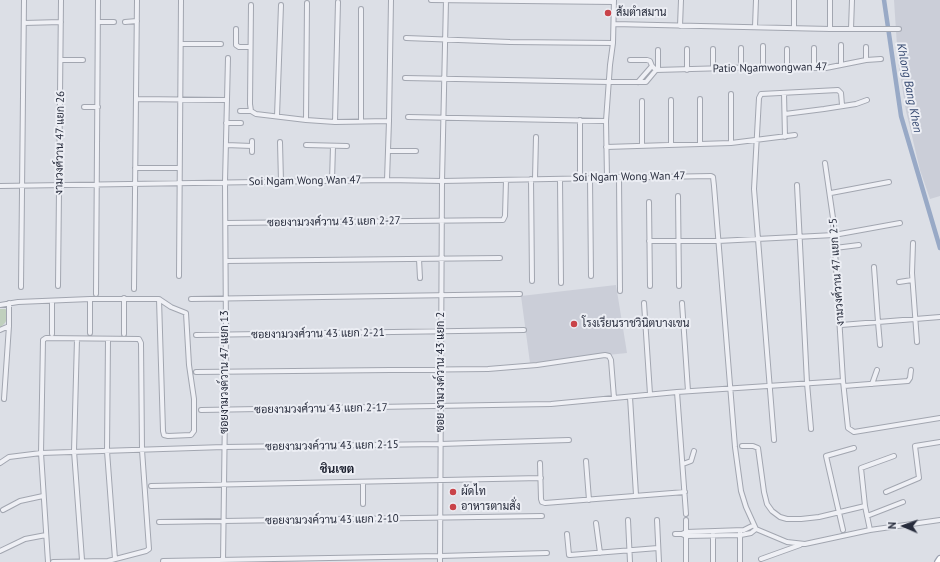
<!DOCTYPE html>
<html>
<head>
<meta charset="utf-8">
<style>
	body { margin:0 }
	#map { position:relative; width:940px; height:562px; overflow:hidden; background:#dcdfe6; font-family:"PT Sans",sans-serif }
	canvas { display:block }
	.north { position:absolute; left:884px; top:506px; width:40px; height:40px; -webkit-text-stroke:3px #eceef4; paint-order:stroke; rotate:272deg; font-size:11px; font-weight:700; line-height:16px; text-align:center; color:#272c3c }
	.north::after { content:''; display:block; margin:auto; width:14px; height:18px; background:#272c3c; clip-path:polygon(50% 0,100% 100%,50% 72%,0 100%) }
</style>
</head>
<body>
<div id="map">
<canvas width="940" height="562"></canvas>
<div class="north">N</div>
</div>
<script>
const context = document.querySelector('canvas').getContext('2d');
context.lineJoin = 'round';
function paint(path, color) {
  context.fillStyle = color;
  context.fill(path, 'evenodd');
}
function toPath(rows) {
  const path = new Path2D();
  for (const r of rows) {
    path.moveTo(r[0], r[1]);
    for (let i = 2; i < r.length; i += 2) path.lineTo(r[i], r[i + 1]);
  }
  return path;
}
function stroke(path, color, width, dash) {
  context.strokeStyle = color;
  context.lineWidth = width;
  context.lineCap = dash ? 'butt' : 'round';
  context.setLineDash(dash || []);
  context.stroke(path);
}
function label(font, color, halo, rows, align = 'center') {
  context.font = font + ' "PT Sans",Sarabun,sans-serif';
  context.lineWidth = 4;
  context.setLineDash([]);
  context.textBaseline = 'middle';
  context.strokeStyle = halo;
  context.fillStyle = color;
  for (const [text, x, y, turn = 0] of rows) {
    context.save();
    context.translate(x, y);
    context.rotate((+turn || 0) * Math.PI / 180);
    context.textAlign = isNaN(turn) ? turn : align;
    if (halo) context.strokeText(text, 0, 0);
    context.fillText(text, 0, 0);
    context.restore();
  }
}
paint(toPath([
	[894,0,940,0,940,196,930,199,920,170,906,111,898,61],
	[616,285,627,353,530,363,521,296]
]), '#cbced8');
paint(toPath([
	[0,309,5,309,8,310,8,317,5,323,0,328]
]), '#c0d0be');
stroke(toPath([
	[884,0,901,116,940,248]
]), '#98a9c6', 4.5);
const minor = toPath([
	[431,0,614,2],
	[251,5,250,104,251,111],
	[98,22,114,22],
	[125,22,137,21],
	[24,23,61,22],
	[614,24,830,29,899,29],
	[680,26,681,0],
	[755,27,756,0],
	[794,28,794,0],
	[236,29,236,45,239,47,250,47],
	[830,29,830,0],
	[851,29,852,0],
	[406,38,510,42,613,43],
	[181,44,221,44],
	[841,45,841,65],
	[866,47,866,60],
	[741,48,741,68],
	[814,48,814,68],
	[687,49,687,70],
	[61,60,83,60],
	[630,60,647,60,650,61,652,66],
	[763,67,763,46],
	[713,68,713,49],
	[787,68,787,49],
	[658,69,658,50],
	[656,70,763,67,826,68,866,60,881,59],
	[405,78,609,82,646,82,656,70,652,66,638,82],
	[784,93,785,137],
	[136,99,226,100],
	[84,107,98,107],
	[240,111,251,111],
	[251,111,256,114,306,120,335,122,389,121,387,180],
	[785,114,824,109,856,104,867,100],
	[277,116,281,5],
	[408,117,606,121],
	[306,120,307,3],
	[361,121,361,9],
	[389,121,391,0],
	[335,122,338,2],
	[226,123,241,123],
	[280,142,281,182],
	[731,143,731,94],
	[700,144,700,99],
	[226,145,252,146],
	[306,145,347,146],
	[671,145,671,100],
	[642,146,642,101],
	[606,147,731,143,795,135],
	[388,151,416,151],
	[252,152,252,141],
	[825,163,833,218,843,381,848,428,854,432,940,418],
	[135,168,179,168],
	[619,177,620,291],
	[580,178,580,120],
	[590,178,591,276],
	[607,178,606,121,610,65,613,43,614,0],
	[531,179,532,281],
	[535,179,536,137],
	[560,179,561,283],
	[332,181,333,146],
	[797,185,807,383,811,429],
	[0,186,387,180,442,181,711,176,713,177,714,186,735,447,741,491,746,507,756,529,787,542,805,544,870,530,940,520],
	[831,193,889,182],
	[678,196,679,286],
	[649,202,650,286],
	[226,223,503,220,505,216,506,180],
	[649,241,718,241,834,235,900,223],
	[913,243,912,273,917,342],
	[835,248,859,245],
	[419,259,420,278],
	[226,261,500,258],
	[874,267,878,322,880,345],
	[179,276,181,0],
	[899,282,912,280],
	[58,286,61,0],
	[21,287,24,0],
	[134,289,137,0],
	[96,294,98,0],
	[124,298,124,334],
	[90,299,90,333],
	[191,299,520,294],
	[644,303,650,394],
	[682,303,688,391],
	[0,305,18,302,90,299,159,299,171,307,186,313,189,365,194,399,194,431,191,435,168,436,164,435,163,431,159,299],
	[841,325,940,317],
	[0,330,9,326,9,303],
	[52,334,52,301],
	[196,335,524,330],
	[77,339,74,451,82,560],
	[108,339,107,451,115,559],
	[196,372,488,369,537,365,605,355,609,356,611,360,614,398],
	[872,384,877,370],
	[844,386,908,381,910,378,911,370],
	[677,392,686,514],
	[630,397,636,495],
	[4,399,9,326],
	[201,410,551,404,677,392,843,381],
	[774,440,754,189,759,98,761,94,838,90,841,93,842,105],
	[742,446,753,446,758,448,764,492,767,504,772,511,780,517,787,519,801,519,819,517,865,506,861,468,894,456],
	[586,461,589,500],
	[0,463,9,457,41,453,224,447,440,444,569,440],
	[540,463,541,499,542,502,545,503,685,492],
	[683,464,691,461,694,451],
	[363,482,363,504],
	[151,486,541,478],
	[886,492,919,478,915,446,940,442],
	[865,506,870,530],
	[3,510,20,501,43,496],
	[867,516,903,502],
	[628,520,630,562],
	[657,520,659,562],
	[686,520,686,562],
	[159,522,542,516],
	[596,523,600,553],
	[843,530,826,456,854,448],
	[567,534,569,555,570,555,658,548],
	[675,534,682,534,686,532,744,530,754,525],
	[682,534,686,536,741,535,751,533,756,529],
	[713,534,713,562],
	[0,551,25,539,46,535],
	[761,559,800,545],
	[163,561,440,556,547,553],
	[48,562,41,453,43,340,46,338,139,339,141,343,142,450,149,549,146,551,108,561,53,562],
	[223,562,226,335,225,182,228,58],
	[440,562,442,181,446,0],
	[740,562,740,532]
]);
const major = toPath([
	[938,562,940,559]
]);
stroke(minor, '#a2a6b0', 6);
stroke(major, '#9ca2b1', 8);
stroke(minor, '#eff0f5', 4);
stroke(major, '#fff', 5.5);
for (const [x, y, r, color] of [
	[608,13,4,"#c94349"],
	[574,324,4,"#c94349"],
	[453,492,4,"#c94349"],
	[453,507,4,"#c94349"]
]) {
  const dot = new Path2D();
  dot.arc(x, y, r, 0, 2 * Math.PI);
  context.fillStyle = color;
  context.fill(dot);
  stroke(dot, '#eceef4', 1.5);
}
label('11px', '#272c3c', '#eceef4', [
	["ส้มตำสมาน",616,13],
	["โรงเรียนราชวินิตบางเขน",582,324],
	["ผัดไท",461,492],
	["อาหารตามสั่ง",461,507]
], 'left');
label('11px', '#272c3c', '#eceef4', [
	["Patio Ngamwongwan 47",770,68,-1],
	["งามวงศ์วาน 47 แยก 26",60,143,-89],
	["Soi Ngam Wong Wan 47",629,177,-1],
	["Soi Ngam Wong Wan 47",305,181,-1],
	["ซอยงามวงศ์วาน 43 แยก 2-27",334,222,-1],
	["งามวงศ์วาน 47 แยก 2-5",837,272,-94],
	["ซอยงามวงศ์วาน 43 แยก 2-21",318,334,-1],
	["ซอยงามวงค์วาน 47 แยก 13",225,372,-90],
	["ซอย งามวงค์วาน 43 แยก 2",441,372,-90],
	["ซอยงามวงศ์วาน 43 แยก 2-17",321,409,-1],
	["ซอยงามวงค์วาน 43 แยก 2-15",332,446,-1],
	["ซอยงามวงค์วาน 43 แยก 2-10",332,520,-1]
]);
label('italic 12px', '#32466e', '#eceef4', [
	["Khlong Bang Khen",909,88,79]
]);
label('bold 12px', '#191d2c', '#eceef4', [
	["ชินเขต",337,470]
]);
</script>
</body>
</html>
